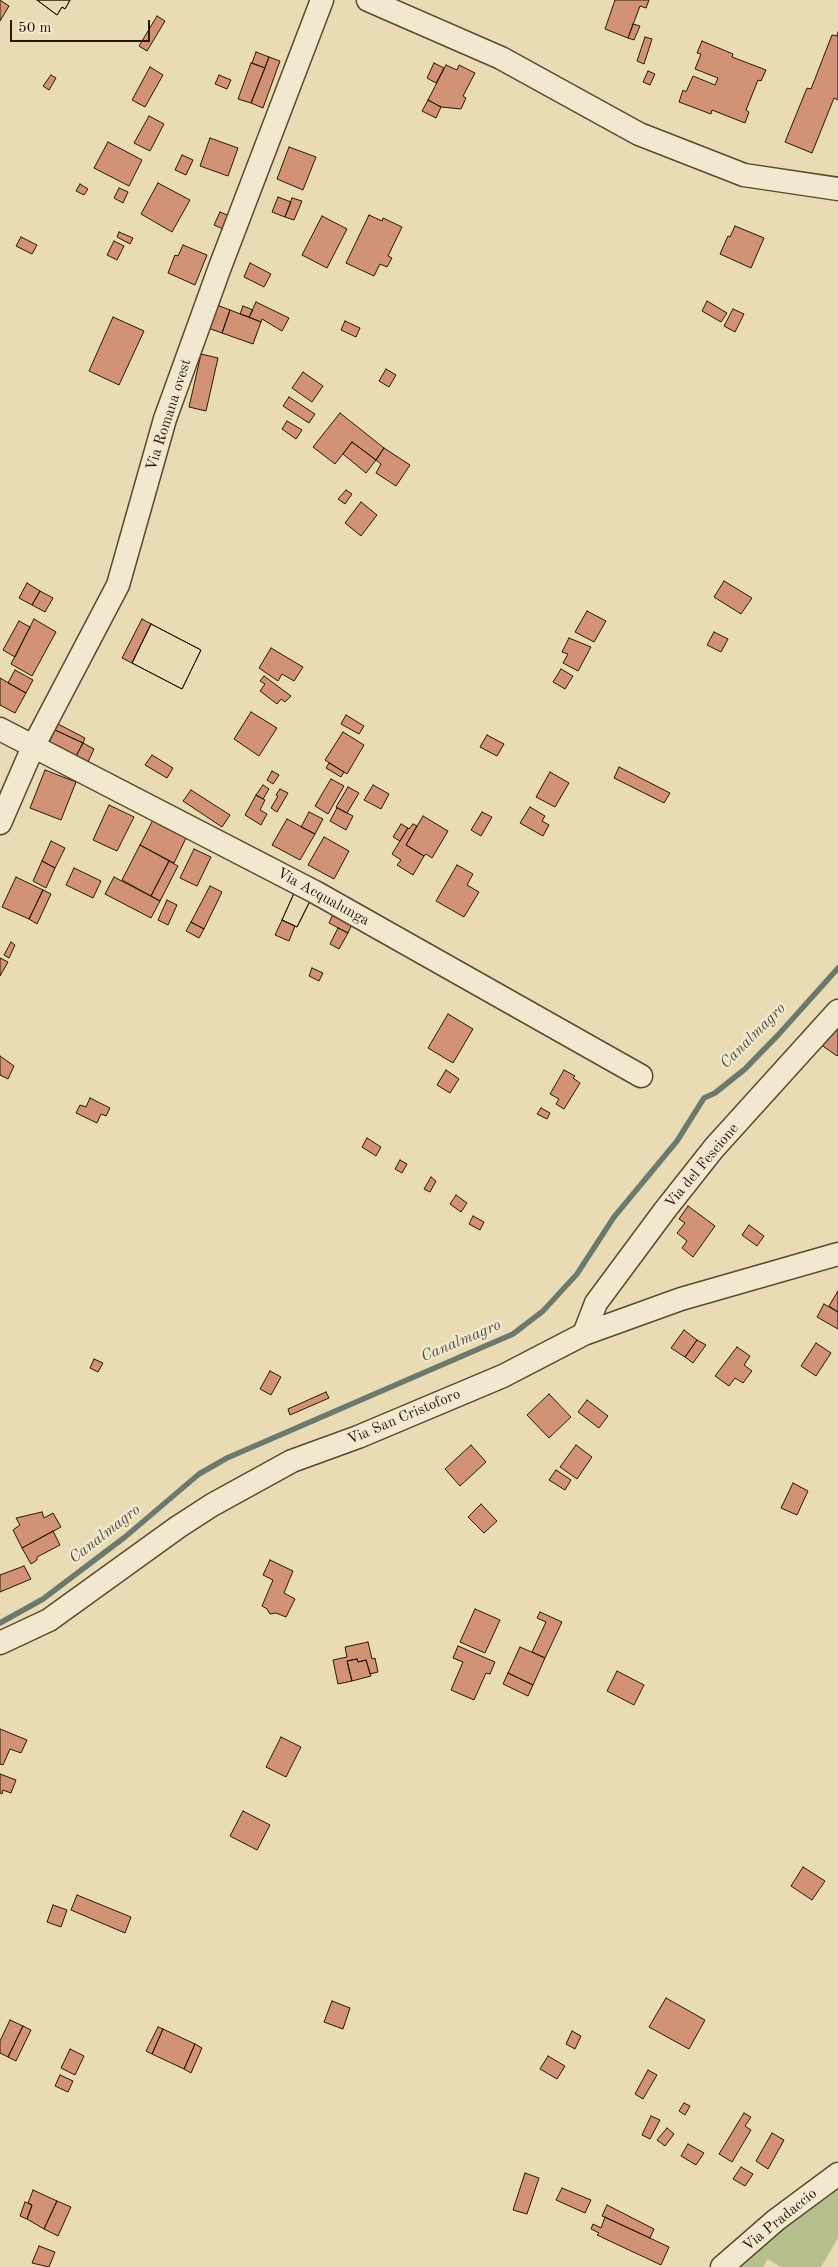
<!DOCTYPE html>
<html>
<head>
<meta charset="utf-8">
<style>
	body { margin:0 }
	#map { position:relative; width:838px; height:2267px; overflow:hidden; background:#e9dcb5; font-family:"Old Standard TT",serif }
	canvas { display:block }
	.scale { position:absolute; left:10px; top:20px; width:140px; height:22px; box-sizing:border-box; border:2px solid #2a1805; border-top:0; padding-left:6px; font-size:15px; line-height:18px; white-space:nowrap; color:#2a1805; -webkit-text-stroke:4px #f1e8cf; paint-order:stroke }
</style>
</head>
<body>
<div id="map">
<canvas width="838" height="2267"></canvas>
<div class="scale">50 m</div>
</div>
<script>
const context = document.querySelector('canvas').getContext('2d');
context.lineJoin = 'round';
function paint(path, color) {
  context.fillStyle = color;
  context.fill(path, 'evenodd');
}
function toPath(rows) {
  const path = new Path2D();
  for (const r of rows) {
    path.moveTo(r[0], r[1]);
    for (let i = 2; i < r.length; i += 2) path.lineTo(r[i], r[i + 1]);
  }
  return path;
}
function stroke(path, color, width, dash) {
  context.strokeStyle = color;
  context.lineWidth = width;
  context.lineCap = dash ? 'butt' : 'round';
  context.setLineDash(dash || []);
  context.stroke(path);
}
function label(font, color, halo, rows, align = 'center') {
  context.font = font + ' "Old Standard TT",serif';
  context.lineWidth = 4.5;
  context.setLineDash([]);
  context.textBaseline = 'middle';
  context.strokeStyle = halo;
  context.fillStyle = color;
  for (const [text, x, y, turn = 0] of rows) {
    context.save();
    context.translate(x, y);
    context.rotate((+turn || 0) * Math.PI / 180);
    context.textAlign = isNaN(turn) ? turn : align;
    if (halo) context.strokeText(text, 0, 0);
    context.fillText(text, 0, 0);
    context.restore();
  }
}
paint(toPath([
	[838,2182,838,2238,821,2267,781,2267,768,2259,763,2267,739,2267]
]), '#b6c08d');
stroke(toPath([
	[0,1623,43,1599,125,1537,199,1474,227,1458,513,1334,543,1311,577,1274,614,1217,677,1141,704,1098,715,1093,745,1069,779,1034,838,968]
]), '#6b7a6c', 5.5);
const building = toPath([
	[0,0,9,6,0,21,0,0],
	[37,0,70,0,65,9,62,7,57,15,37,0],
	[37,0,70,0,65,9,62,7,57,15,37,0],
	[615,0,649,0,646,8,640,6,628,38,605,29,615,0],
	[157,16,165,21,147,51,139,46,157,16],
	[633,24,640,26,634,40,628,38,633,24],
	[838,32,838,100,834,98,812,153,785,142,807,88,811,89,832,35,837,36,838,32],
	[645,37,652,39,644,64,637,61,645,37],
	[702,41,733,54,732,57,766,70,761,81,758,80,746,110,749,112,745,123,712,110,711,114,679,102,683,90,686,92,693,76,715,85,718,78,695,69,701,54,697,53,702,41],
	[256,52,269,57,265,68,252,63,256,52],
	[269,57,280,61,263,108,251,103,269,57],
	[251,63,265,68,251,103,238,99,251,63],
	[434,63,444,68,436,83,427,78,434,63],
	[446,65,457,70,459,65,475,73,463,96,466,98,461,109,441,107,428,100,446,65],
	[150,67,163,75,145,107,132,100,150,67],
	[648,71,655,74,650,85,643,82,648,71],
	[51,75,56,78,49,90,43,86,51,75],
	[219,75,231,80,227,89,215,84,219,75],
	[428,100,441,107,436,118,422,111,428,100],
	[149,116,164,124,150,151,134,143,149,116],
	[210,138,238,148,228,176,200,166,210,138],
	[108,142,142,160,129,186,94,168,108,142],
	[289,147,316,157,303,190,277,179,289,147],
	[182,155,193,160,186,175,175,170,182,155],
	[158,183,190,200,172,232,141,214,158,183],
	[80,184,88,189,84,195,76,191,80,184],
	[119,188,128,192,123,203,114,198,119,188],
	[278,197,291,202,285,217,272,212,278,197],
	[292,198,302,201,294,220,285,217,292,198],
	[220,212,227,215,233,223,230,232,214,225,220,212],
	[369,215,382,221,383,218,402,227,388,256,392,258,387,267,380,264,374,276,346,263,369,215],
	[322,216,347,229,327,268,302,255,322,216],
	[735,226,764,238,751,268,720,254,728,236,730,237,735,226],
	[119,232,133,238,130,244,117,237,119,232],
	[21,237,37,245,32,254,16,246,21,237],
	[114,241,124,246,117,260,107,255,114,241],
	[183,245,207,255,195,285,168,273,175,255,178,256,183,245],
	[250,263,271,274,264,287,244,277,250,263],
	[707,301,727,313,721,322,702,311,707,301],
	[256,302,289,318,282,331,262,319,261,322,249,317,256,302],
	[217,305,230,310,222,333,208,328,217,305],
	[243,306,253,310,249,317,240,314,243,306],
	[733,309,744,314,735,332,724,326,733,309],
	[230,310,261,322,253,344,222,333,230,310],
	[113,317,144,331,119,385,89,371,113,317],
	[345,321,360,328,356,337,341,330,345,321],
	[201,354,218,358,206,411,189,407,201,354],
	[386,369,396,375,389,387,379,381,386,369],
	[303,372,323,386,312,402,292,388,303,372],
	[289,397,315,414,309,423,283,406,289,397],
	[340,413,384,448,376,460,352,442,335,464,313,447,340,413],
	[287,421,302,430,296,439,282,429,287,421],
	[352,442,376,460,366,473,343,454,352,442],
	[384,448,410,465,396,486,376,473,381,464,376,460,384,448],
	[346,490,352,494,345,504,338,499,346,490],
	[361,502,377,515,361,536,345,523,361,502],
	[724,581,752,598,741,614,714,597,724,581],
	[27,583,40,591,32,605,19,598,27,583],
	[40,591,53,598,45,612,32,605,40,591],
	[587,611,606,621,594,642,575,632,587,611],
	[34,619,56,632,32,676,11,664,34,619],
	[142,619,151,624,132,663,122,658,142,619],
	[19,621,30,627,15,657,3,650,19,621],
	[151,624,201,650,182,689,132,663,151,624],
	[151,624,201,650,182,689,132,663,151,624],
	[714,632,728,639,721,652,707,645,714,632],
	[569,638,591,647,578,671,563,663,568,654,562,652,569,638],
	[271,648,303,667,294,681,282,674,278,681,259,668,271,648],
	[561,669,573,676,565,689,553,682,561,669],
	[15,670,33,680,26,693,8,683,15,670],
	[264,676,291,696,285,702,281,699,277,704,260,691,265,684,260,681,264,676],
	[0,678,26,693,15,713,0,705,0,678],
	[251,712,277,728,259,756,234,739,251,712],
	[346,715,364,726,359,734,341,724,346,715],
	[58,724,85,738,83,743,55,730,58,724],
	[55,730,83,743,76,756,49,743,55,730],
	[343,732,364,745,347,774,325,760,343,732],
	[487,735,504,744,497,756,480,747,487,735],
	[83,743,94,749,88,762,76,756,83,743],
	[152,755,173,768,167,778,145,765,152,755],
	[329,763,344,772,341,777,326,768,329,763],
	[619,767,670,793,664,803,614,778,619,767],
	[45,770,76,782,61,820,30,808,45,770],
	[272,771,279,775,273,784,267,780,272,771],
	[550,772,569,783,555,807,536,797,550,772],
	[331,779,344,786,328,814,315,806,331,779],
	[263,785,269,789,263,799,256,795,263,785],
	[373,785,389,794,381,809,364,800,373,785],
	[348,787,359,793,347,813,336,807,348,787],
	[280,789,288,793,277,812,271,808,278,796,276,795,280,789],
	[191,790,230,815,222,827,183,801,191,790],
	[256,795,265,800,260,810,267,814,261,825,245,815,256,795],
	[109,805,134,817,117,851,93,840,109,805],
	[530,807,545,816,542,821,549,825,543,836,520,823,530,807],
	[337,808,353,816,346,830,330,821,337,808],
	[309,812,323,819,315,834,301,827,309,812],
	[482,812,492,817,481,836,471,830,482,812],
	[423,816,448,831,432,858,426,854,424,856,406,845,423,816],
	[287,819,315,834,300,860,272,845,287,819],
	[153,820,186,838,174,863,140,845,153,820],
	[401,824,408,828,400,841,393,837,401,824],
	[413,824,417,826,406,845,424,856,413,875,397,865,401,860,392,854,408,828,409,829,413,824],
	[324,837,349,851,334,879,308,865,324,837],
	[51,841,65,848,55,868,42,861,51,841],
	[140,845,169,861,151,896,122,880,140,845],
	[194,849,211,857,197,886,180,878,194,849],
	[42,861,55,868,46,888,33,881,42,861],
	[169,861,178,866,160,901,151,896,169,861],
	[457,865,473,874,467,885,479,892,464,917,436,901,457,865],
	[74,868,101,881,93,898,66,885,74,868],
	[16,877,43,890,29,919,2,907,16,877],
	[114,877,160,901,151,918,105,894,114,877],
	[210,886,222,892,204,929,191,922,210,886],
	[43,890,51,894,37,924,29,919,43,890],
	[295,891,311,899,297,927,282,920,295,891],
	[295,891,311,899,297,927,282,920,295,891],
	[167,900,177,905,168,925,158,920,167,900],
	[335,910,354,920,348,933,329,923,335,910],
	[282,920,295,926,289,941,275,935,282,920],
	[191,922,204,929,199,938,186,931,191,922],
	[338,928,348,933,339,949,330,944,338,928],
	[11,942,15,945,9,958,4,955,11,942],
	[0,958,8,962,0,976,0,958],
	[312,968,323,973,319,981,309,976,312,968],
	[448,1014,473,1029,453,1063,428,1048,448,1014],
	[838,1018,838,1055,837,1056,820,1044,838,1018],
	[0,1056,14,1066,8,1079,0,1075,0,1056],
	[446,1070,459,1079,450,1093,437,1085,446,1070],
	[564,1070,575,1076,573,1078,580,1083,564,1109,556,1104,559,1099,550,1094,564,1070],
	[90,1098,110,1108,106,1116,101,1114,97,1123,76,1113,80,1105,86,1107,90,1098],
	[541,1108,550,1113,547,1119,537,1114,541,1108],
	[367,1138,381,1147,376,1156,362,1147,367,1138],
	[400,1160,407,1164,402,1173,395,1169,400,1160],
	[431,1177,436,1181,430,1192,424,1189,431,1177],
	[456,1195,467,1203,461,1212,450,1204,456,1195],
	[688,1206,715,1226,693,1257,682,1248,687,1241,677,1233,685,1223,679,1219,688,1206],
	[473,1216,484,1222,480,1230,469,1224,473,1216],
	[749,1225,764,1236,757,1246,742,1235,749,1225],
	[838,1291,838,1312,829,1306,838,1291],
	[824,1304,838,1312,838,1329,817,1317,824,1304],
	[684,1330,697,1340,685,1357,671,1348,684,1330],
	[697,1340,706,1345,693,1363,685,1357,697,1340],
	[816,1343,831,1353,816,1376,801,1366,816,1343],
	[737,1347,750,1356,744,1365,752,1371,743,1383,735,1378,729,1386,715,1376,737,1347],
	[94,1359,103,1363,98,1372,90,1368,94,1359],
	[270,1371,281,1377,271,1395,260,1389,270,1371],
	[326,1392,329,1398,290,1415,288,1409,326,1392],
	[549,1394,571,1417,549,1438,527,1415,549,1394],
	[587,1400,608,1416,599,1428,578,1412,587,1400],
	[471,1445,486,1462,460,1486,445,1469,471,1445],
	[576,1445,592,1457,577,1479,560,1467,576,1445],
	[556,1470,571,1480,565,1490,549,1480,556,1470],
	[793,1483,808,1491,797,1515,781,1508,793,1483],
	[481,1504,497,1521,484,1533,468,1517,481,1504],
	[42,1512,44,1518,53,1513,61,1527,22,1548,13,1530,20,1525,16,1518,42,1512],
	[53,1531,60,1545,37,1557,37,1560,31,1564,22,1548,53,1531],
	[270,1560,293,1571,284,1593,295,1599,286,1617,276,1613,270,1614,267,1609,262,1606,273,1580,263,1575,270,1560],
	[24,1566,31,1579,0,1592,0,1575,24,1566],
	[475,1609,500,1620,485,1653,460,1642,475,1609],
	[540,1612,562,1622,545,1658,532,1652,546,1622,537,1618,540,1612],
	[368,1642,372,1659,375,1658,378,1672,370,1674,366,1660,358,1662,357,1659,347,1661,352,1681,338,1684,333,1660,347,1657,345,1647,368,1642],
	[458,1646,495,1662,490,1674,486,1673,474,1700,451,1690,463,1662,453,1658,458,1646],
	[520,1647,545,1658,533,1685,508,1673,520,1647],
	[357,1659,358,1662,366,1660,371,1676,352,1681,347,1661,357,1659],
	[617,1671,644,1685,634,1705,607,1691,617,1671],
	[508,1673,533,1685,528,1696,503,1684,508,1673],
	[0,1729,27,1740,21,1753,10,1749,3,1765,0,1764,0,1729],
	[281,1737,301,1747,286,1777,266,1767,281,1737],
	[0,1774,16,1780,11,1793,3,1790,2,1794,0,1793,0,1774],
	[243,1811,270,1825,257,1850,230,1836,243,1811],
	[803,1867,825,1881,812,1900,791,1886,803,1867],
	[77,1895,131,1917,125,1933,71,1910,77,1895],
	[53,1905,67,1910,61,1927,47,1922,53,1905],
	[666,1998,705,2020,689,2049,649,2027,666,1998],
	[332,2001,350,2008,343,2029,324,2022,332,2001],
	[10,2020,23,2026,8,2057,0,2053,0,2041,10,2020],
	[23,2026,31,2030,16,2061,8,2057,23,2026],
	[158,2027,163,2029,152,2054,146,2051,158,2027],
	[163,2029,195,2044,184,2069,152,2054,163,2029],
	[572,2031,581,2036,575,2049,566,2044,572,2031],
	[195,2044,202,2048,191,2073,184,2069,195,2044],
	[70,2049,84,2056,75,2075,61,2068,70,2049],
	[548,2056,565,2066,557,2079,540,2069,548,2056],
	[648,2070,657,2075,643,2099,635,2094,648,2070],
	[60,2075,73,2081,68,2092,55,2086,60,2075],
	[684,2103,690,2106,685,2115,679,2111,684,2103],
	[744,2113,751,2117,745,2126,751,2130,732,2162,719,2154,744,2113],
	[651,2116,660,2120,650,2139,642,2135,651,2116],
	[667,2128,674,2134,665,2146,657,2140,667,2128],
	[772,2133,784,2140,768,2169,756,2161,772,2133],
	[688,2144,704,2153,696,2165,681,2156,688,2144],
	[741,2167,753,2174,745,2186,733,2179,741,2167],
	[525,2173,539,2178,527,2214,513,2210,525,2173],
	[562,2188,591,2200,585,2213,556,2200,562,2188],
	[33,2190,57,2201,44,2229,27,2219,32,2205,28,2203,33,2190],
	[57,2201,71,2207,58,2236,44,2229,57,2201],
	[25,2202,32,2205,27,2219,20,2216,25,2202],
	[607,2205,654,2229,650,2238,602,2216,607,2205],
	[605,2217,669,2247,661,2265,597,2235,599,2233,591,2229,593,2224,601,2228,605,2217],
	[39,2246,55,2252,49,2267,32,2263,39,2246]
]);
paint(building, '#d19276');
stroke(building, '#2a1805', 1);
const minor = toPath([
	[368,0,501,58,639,134,744,175,838,189],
	[0,729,315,892,641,1076],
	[0,823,33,747,118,585,165,419,220,267,322,0],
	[584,1334,596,1303,665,1210,714,1148,838,1011],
	[0,1643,49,1620,178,1527,212,1505,292,1461,358,1437,503,1376,584,1334,681,1299,838,1254],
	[722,2267,776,2220,838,2174]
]);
stroke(minor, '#5a4931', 25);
stroke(minor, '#f1e8cf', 22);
label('15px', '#2a1805', '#f1e8cf', [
	["Via Romana ovest",169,415,-72],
	["Via Acqualunga",323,897,29],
	["Via del Fescione",702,1166,-50],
	["Via San Cristoforo",404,1417,-23],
	["Via Pradaccio",780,2220,-39]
]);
label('italic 16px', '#505141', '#f1e8cf', [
	["Canalmagro",753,1036,-45],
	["Canalmagro",461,1341,-23],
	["Canalmagro",105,1534,-38]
]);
</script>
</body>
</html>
